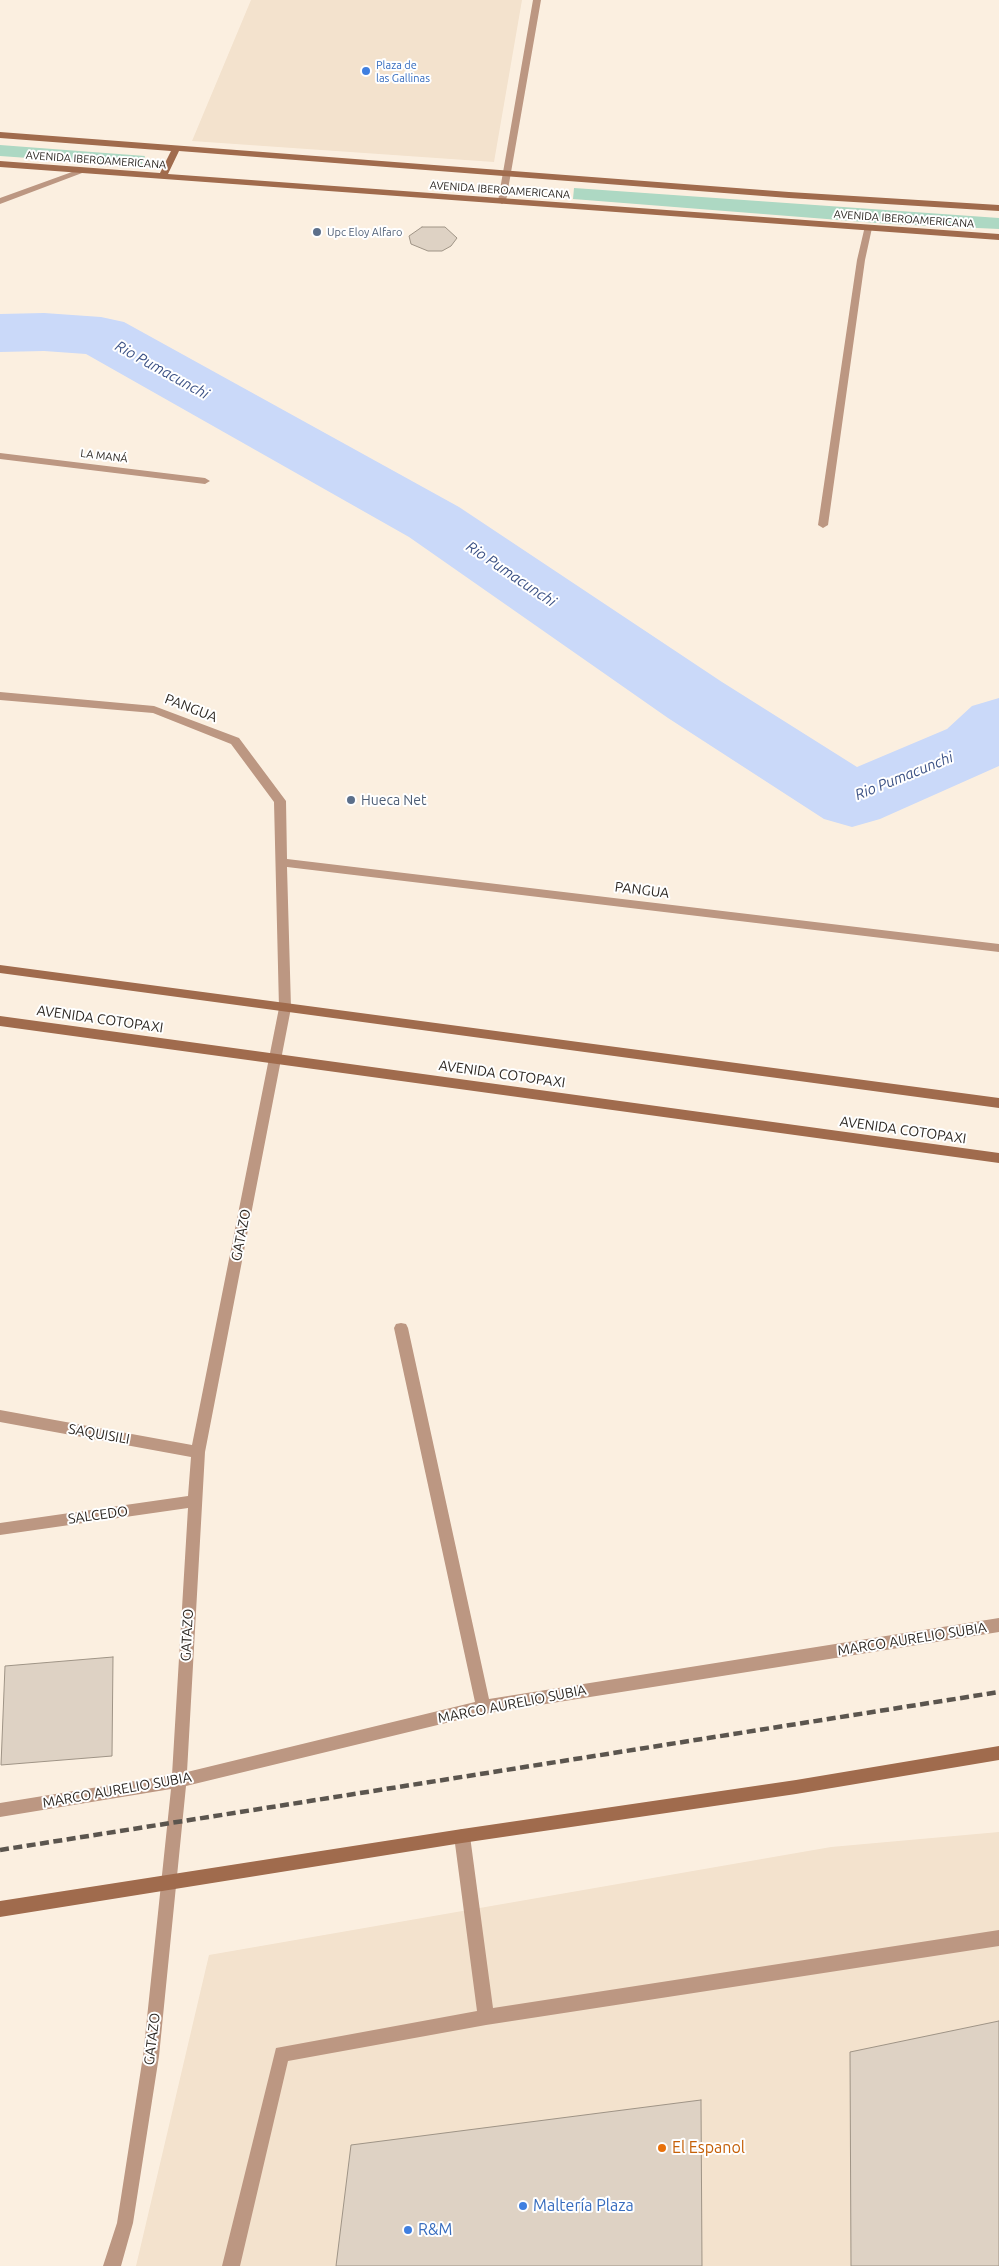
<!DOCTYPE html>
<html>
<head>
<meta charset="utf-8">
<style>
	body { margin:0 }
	canvas { display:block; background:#fbefe0 }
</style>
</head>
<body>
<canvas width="999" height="2266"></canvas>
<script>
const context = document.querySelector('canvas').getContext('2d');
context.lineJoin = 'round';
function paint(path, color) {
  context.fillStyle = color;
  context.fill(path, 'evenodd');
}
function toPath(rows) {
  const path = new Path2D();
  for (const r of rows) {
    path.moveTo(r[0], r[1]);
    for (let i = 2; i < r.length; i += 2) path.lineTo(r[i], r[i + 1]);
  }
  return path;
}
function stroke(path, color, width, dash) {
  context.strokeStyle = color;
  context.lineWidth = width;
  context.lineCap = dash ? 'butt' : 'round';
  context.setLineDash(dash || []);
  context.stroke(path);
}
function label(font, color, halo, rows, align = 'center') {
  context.font = font + ' Ubuntu,sans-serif';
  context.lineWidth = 4;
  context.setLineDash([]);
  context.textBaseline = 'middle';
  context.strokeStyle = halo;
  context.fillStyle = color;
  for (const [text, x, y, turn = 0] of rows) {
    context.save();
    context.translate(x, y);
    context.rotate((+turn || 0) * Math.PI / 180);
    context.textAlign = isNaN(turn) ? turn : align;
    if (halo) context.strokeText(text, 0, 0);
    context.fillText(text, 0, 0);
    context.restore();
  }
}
paint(toPath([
	[251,0,522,0,494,162,192,141],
	[999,1832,999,2266,136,2266,209,1955,831,1847]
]), '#f3e2cd');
paint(toPath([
	[0,145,145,156,141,166,0,156],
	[574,188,999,218,999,229,890,224,573,199]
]), '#add8c3');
paint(toPath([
	[44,313,101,317,124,322,459,507,722,682,857,767,947,729,972,706,999,698,999,766,880,819,852,827,824,819,668,718,409,537,86,354,44,351,0,352,0,314,44,313]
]), '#cad9f9');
const building = toPath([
	[422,227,445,227,457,238,451,246,442,251,428,251,411,244,409,236,422,227],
	[113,1657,112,1756,1,1765,5,1666,113,1657],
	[999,2021,999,2266,851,2266,850,2052,999,2021],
	[701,2100,702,2266,336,2266,351,2145,701,2100]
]);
paint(building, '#ded2c4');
stroke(building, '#9f9486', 1);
paint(toPath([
	[865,226,872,228,865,260,828,525,823,528,818,525,857,260,865,226],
	[462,1829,467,1831,470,1836,493,2008,999,1930,999,1946,486,2025,288,2061,240,2266,222,2266,276,2048,477,2011,454,1836,457,1831,462,1829]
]), '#bc9782');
paint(toPath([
	[533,0,541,0,506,201,502,204,498,201,533,0],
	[83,168,90,170,0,204,0,198,83,168],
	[0,453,205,478,210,481,205,484,0,459,0,453],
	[0,692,154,706,239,738,286,801,287,859,999,944,999,952,287,867,291,1008,205,1452,187,1772,475,1702,394,1328,396,1324,401,1323,406,1324,408,1328,489,1699,999,1618,999,1632,483,1714,186,1786,159,2056,133,2223,121,2266,103,2266,117,2223,143,2056,171,1789,0,1817,0,1803,172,1775,188,1508,0,1535,0,1523,188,1496,191,1457,0,1422,0,1410,192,1445,279,1008,274,802,231,744,153,713,0,700,0,692]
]), '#bc9782');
paint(toPath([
	[0,132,789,192,999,205,999,211,789,198,179,151,168,174,999,234,999,240,0,167,0,161,160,173,171,151,0,138,0,132],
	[0,965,999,1098,999,1108,0,973,0,965],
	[0,1016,999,1153,999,1163,0,1026,0,1016],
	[999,1746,999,1760,796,1794,462,1843,0,1917,0,1901,462,1829,796,1780,999,1746]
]), '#a06b4d');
stroke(toPath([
	[0,1850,999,1692]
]), '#5b554e', 4.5, [9, 4.5]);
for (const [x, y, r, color] of [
	[366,71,5,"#3f7fe0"],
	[317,232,5,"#5c6f8a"],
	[351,800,5,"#5c6f8a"],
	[662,2148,5,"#e8710a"],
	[523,2206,5,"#3f7fe0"],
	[408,2230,5,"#3f7fe0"]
]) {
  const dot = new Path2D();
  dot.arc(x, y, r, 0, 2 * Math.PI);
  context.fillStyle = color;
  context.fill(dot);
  stroke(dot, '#fff', 2);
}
label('11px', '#366cbe', '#fff', [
	["Plaza de",376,65],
	["las Gallinas",376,78]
], 'left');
label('11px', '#2c2722', '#fff', [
	["AVENIDA IBEROAMERICANA",96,160,4],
	["AVENIDA IBEROAMERICANA",500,190,4],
	["AVENIDA IBEROAMERICANA",904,219,4],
	["LA MANÁ",104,456,7]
]);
label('11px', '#4e5e75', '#fff', [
	["Upc Eloy Alfaro",327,232]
], 'left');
label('14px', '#2c2722', '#fff', [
	["PANGUA",191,708,21],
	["PANGUA",642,890,7],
	["AVENIDA COTOPAXI",100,1019,8],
	["AVENIDA COTOPAXI",502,1074,8],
	["AVENIDA COTOPAXI",903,1130,8],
	["GATAZO",241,1235,-79],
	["SAQUISILI",99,1434,10],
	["SALCEDO",98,1515,-8],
	["GATAZO",187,1635,-87],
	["MARCO AURELIO SUBIA",912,1639,-9],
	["MARCO AURELIO SUBIA",512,1704,-11],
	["MARCO AURELIO SUBIA",117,1790,-10],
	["GATAZO",152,2039,-83]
]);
label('14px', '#4e5e75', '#fff', [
	["Hueca Net",361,800]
], 'left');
label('italic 15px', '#3c5285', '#fff', [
	["Rio Pumacunchi",162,370,29],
	["Rio Pumacunchi",511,574,34],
	["Rio Pumacunchi",904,776,-22]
]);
label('16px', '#c56008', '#fff', [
	["El Espanol",672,2148]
], 'left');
label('16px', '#366cbe', '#fff', [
	["Maltería Plaza",533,2206],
	["R&M",418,2230]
], 'left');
</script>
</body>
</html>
